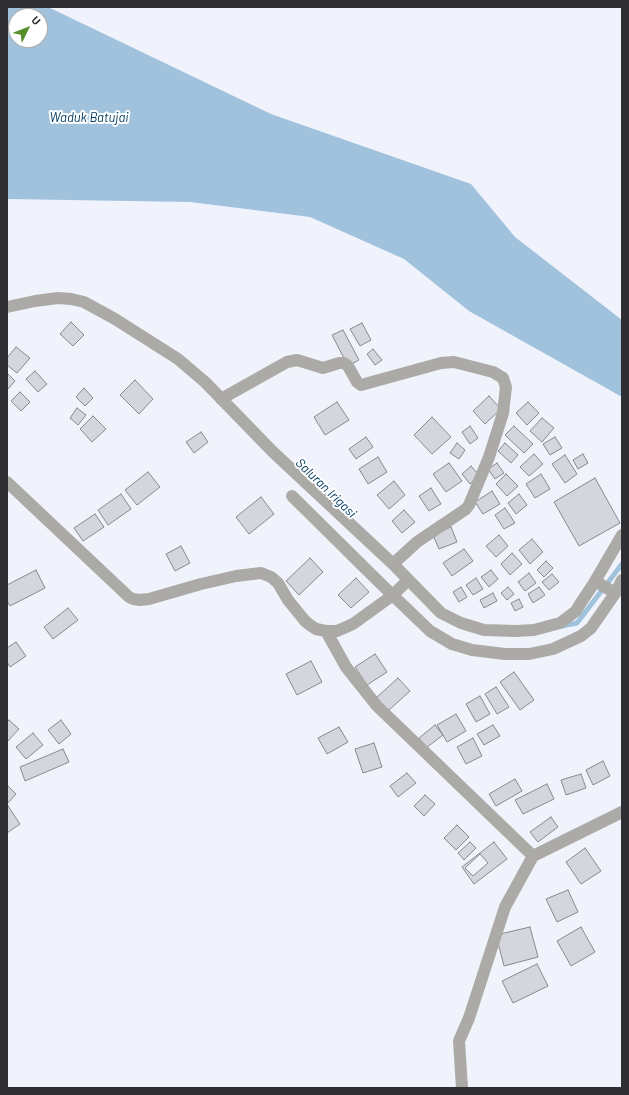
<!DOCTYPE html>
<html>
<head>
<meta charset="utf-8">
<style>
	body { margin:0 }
	#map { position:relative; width:629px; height:1095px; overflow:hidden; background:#f0f3fb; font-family:Barlow,sans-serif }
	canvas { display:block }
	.frame { position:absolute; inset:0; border:8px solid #2f2f33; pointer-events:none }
	.north { position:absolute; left:8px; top:8px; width:40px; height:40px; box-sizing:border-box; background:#fff; border:1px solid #acacad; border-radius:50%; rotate:47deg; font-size:11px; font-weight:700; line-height:16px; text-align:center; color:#2f2f33 }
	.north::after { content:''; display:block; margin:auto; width:14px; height:18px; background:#558e2b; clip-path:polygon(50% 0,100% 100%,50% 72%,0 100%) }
</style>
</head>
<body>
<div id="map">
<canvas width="629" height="1095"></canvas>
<div class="frame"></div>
<div class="north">U</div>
</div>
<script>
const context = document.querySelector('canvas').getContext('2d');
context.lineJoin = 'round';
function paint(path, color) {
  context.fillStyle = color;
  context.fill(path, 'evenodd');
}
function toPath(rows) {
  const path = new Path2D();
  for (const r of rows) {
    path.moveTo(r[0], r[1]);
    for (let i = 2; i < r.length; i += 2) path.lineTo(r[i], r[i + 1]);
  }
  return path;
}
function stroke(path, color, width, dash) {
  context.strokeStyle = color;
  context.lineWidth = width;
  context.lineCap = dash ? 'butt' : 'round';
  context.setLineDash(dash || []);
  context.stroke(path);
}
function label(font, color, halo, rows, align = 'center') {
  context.font = font + ' Barlow,sans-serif';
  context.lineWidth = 4;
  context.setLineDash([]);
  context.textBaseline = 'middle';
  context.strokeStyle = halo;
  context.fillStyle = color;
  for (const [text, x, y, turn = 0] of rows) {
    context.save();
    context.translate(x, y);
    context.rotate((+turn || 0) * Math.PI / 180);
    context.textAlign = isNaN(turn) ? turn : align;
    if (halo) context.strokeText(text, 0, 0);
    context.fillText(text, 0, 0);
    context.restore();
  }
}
paint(toPath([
	[7,7,48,7,271,114,471,184,515,237,622,320,622,397,469,311,404,259,310,217,190,202,7,199],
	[16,16,40,16,40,40,16,40]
]), '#a1c2dc');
stroke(toPath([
	[562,626,577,623,622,564]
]), '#a1c2dc', 5);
const building = toPath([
	[71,322,84,335,73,346,60,334,71,322],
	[362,323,371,340,360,346,350,329,362,323],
	[343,330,359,360,348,366,332,335,343,330],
	[16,347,30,358,17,373,7,365,7,358,16,347],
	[373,349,382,360,375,365,367,354,373,349],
	[35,371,47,384,38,392,26,379,35,371],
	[7,373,15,381,7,390,7,373],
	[135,380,153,399,139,414,120,395,135,380],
	[84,388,93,398,85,406,76,397,84,388],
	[20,392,30,402,21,411,11,401,20,392],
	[489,396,501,409,485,424,473,411,489,396],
	[337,402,349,420,325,435,314,417,337,402],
	[528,402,539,413,527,425,516,413,528,402],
	[77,408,86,415,78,425,70,418,77,408],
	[93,416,106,429,92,442,80,429,93,416],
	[432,417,451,437,432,454,414,435,432,417],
	[542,418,554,428,542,442,530,431,542,418],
	[470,426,478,438,470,444,462,432,470,426],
	[514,426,533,444,524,453,505,435,514,426],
	[201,432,208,442,194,453,186,442,201,432],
	[366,437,373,447,356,459,349,449,366,437],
	[555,437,562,448,550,455,543,444,555,437],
	[457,443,465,450,459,459,450,453,457,443],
	[505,443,518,455,511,463,498,451,505,443],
	[534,454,543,464,529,476,520,467,534,454],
	[583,454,588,463,578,469,573,460,583,454],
	[565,455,577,474,565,483,552,464,565,455],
	[378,457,387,472,368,484,359,469,378,457],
	[449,463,462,481,446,492,433,474,449,463],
	[497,463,504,473,495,479,488,469,497,463],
	[471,466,479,475,470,484,462,474,471,466],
	[148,472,160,487,137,505,125,490,148,472],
	[506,474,518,486,507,496,496,484,506,474],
	[541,474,550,489,535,498,526,484,541,474],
	[595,478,620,523,579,546,554,502,595,478],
	[394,481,405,495,389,509,377,495,394,481],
	[431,488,441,504,429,511,419,496,431,488],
	[492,491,500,504,483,514,475,502,492,491],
	[121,494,131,509,108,525,98,510,121,494],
	[519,494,527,505,516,514,508,503,519,494],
	[261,497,274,514,249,534,236,517,261,497],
	[505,508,515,523,504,529,495,515,505,508],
	[404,510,415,522,402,533,392,521,404,510],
	[95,514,104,527,83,541,74,528,95,514],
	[451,527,457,542,439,549,433,535,451,527],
	[499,535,508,546,496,557,486,546,499,535],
	[532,539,543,552,530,564,519,550,532,539],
	[181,546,190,563,175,571,166,554,181,546],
	[464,549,473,561,452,576,443,563,464,549],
	[512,553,522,564,510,575,501,564,512,553],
	[310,558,323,572,299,595,286,581,310,558],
	[546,561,553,568,544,577,537,570,546,561],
	[36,570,45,588,10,606,7,601,7,585,36,570],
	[491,570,498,579,489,587,481,577,491,570],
	[529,573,536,583,525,591,518,582,529,573],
	[552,574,559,582,549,590,542,582,552,574],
	[356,578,369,592,351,608,338,595,356,578],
	[476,578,483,589,473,595,466,585,476,578],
	[461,587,467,597,459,602,453,592,461,587],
	[508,587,514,594,507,600,501,593,508,587],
	[539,587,545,595,533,603,528,594,539,587],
	[493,593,497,601,484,608,480,600,493,593],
	[519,599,523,607,515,611,511,603,519,599],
	[68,608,78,620,53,639,44,627,68,608],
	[16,642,26,656,10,667,7,662,7,648,16,642],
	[375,654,387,672,367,685,355,667,375,654],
	[311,661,322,682,297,695,286,674,311,661],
	[514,672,534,700,520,710,500,682,514,672],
	[398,678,410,691,388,711,376,698,398,678],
	[496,687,509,707,497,714,485,694,496,687],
	[480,696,490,714,476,722,466,704,480,696],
	[456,714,466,731,447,742,437,725,456,714],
	[9,720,19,729,7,742,7,722,9,720],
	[61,720,71,734,59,744,48,730,61,720],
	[435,725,443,735,426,748,419,738,435,725],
	[493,725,500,736,484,745,477,734,493,725],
	[339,727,348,742,327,754,318,738,339,727],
	[33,733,43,745,26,759,16,747,33,733],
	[473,738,482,756,466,764,457,747,473,738],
	[374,743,382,767,363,773,355,749,374,743],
	[63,749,69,762,25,781,20,767,63,749],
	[603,761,610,776,593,785,586,770,603,761],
	[407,773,416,783,398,797,390,786,407,773],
	[581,774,586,788,566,795,561,780,581,774],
	[515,779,522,791,496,806,489,794,515,779],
	[547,784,554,799,523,814,515,800,547,784],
	[7,785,16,794,7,804,7,785],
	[425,795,435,804,424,816,414,806,425,795],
	[8,806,20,824,7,833,7,807,8,806],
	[551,817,558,827,538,842,530,832,551,817],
	[457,825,469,837,456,850,444,838,457,825],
	[470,842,476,848,464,860,458,853,470,842],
	[494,842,507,859,474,884,462,867,494,842],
	[585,848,601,871,581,884,566,862,585,848],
	[480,854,488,863,473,876,465,868,480,854],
	[568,890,578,912,557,922,546,899,568,890],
	[530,927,538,957,504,966,496,935,530,927],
	[581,927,595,952,571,966,557,941,581,927],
	[537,964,548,986,513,1003,502,981,537,964]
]);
paint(building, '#d4d5dd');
stroke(building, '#888990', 1);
stroke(toPath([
	[7,307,35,301,58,298,71,299,84,302,115,319,178,359,205,382,272,451,393,564,441,613,461,623,484,630,516,631,534,630,560,623,576,611,580,604,594,583,622,535],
	[221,399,287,362,297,360,323,368,339,363,344,363,348,366,357,382,361,385,441,363,454,362,493,372,503,378,506,387,503,413,489,457,469,505,466,509,417,542,393,564],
	[7,482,129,597,133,599,140,600,149,599,201,584,236,576,261,573,271,577,278,583,288,600,305,621,310,625,316,629,326,631,337,631,353,624,393,595,408,580],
	[292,496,380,583,430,631,452,644,472,650,505,654,529,654,553,649,581,636,591,628,616,592,622,580],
	[595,581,615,593],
	[326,631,346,667,377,706,533,856,505,907,469,1018,459,1041,462,1088],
	[533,856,622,812]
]), '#acaaa6', 12);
label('italic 13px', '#063f63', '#fff', [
	["Waduk Batujai",89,118],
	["Saluran Irigasi",326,488,44]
]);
</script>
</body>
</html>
